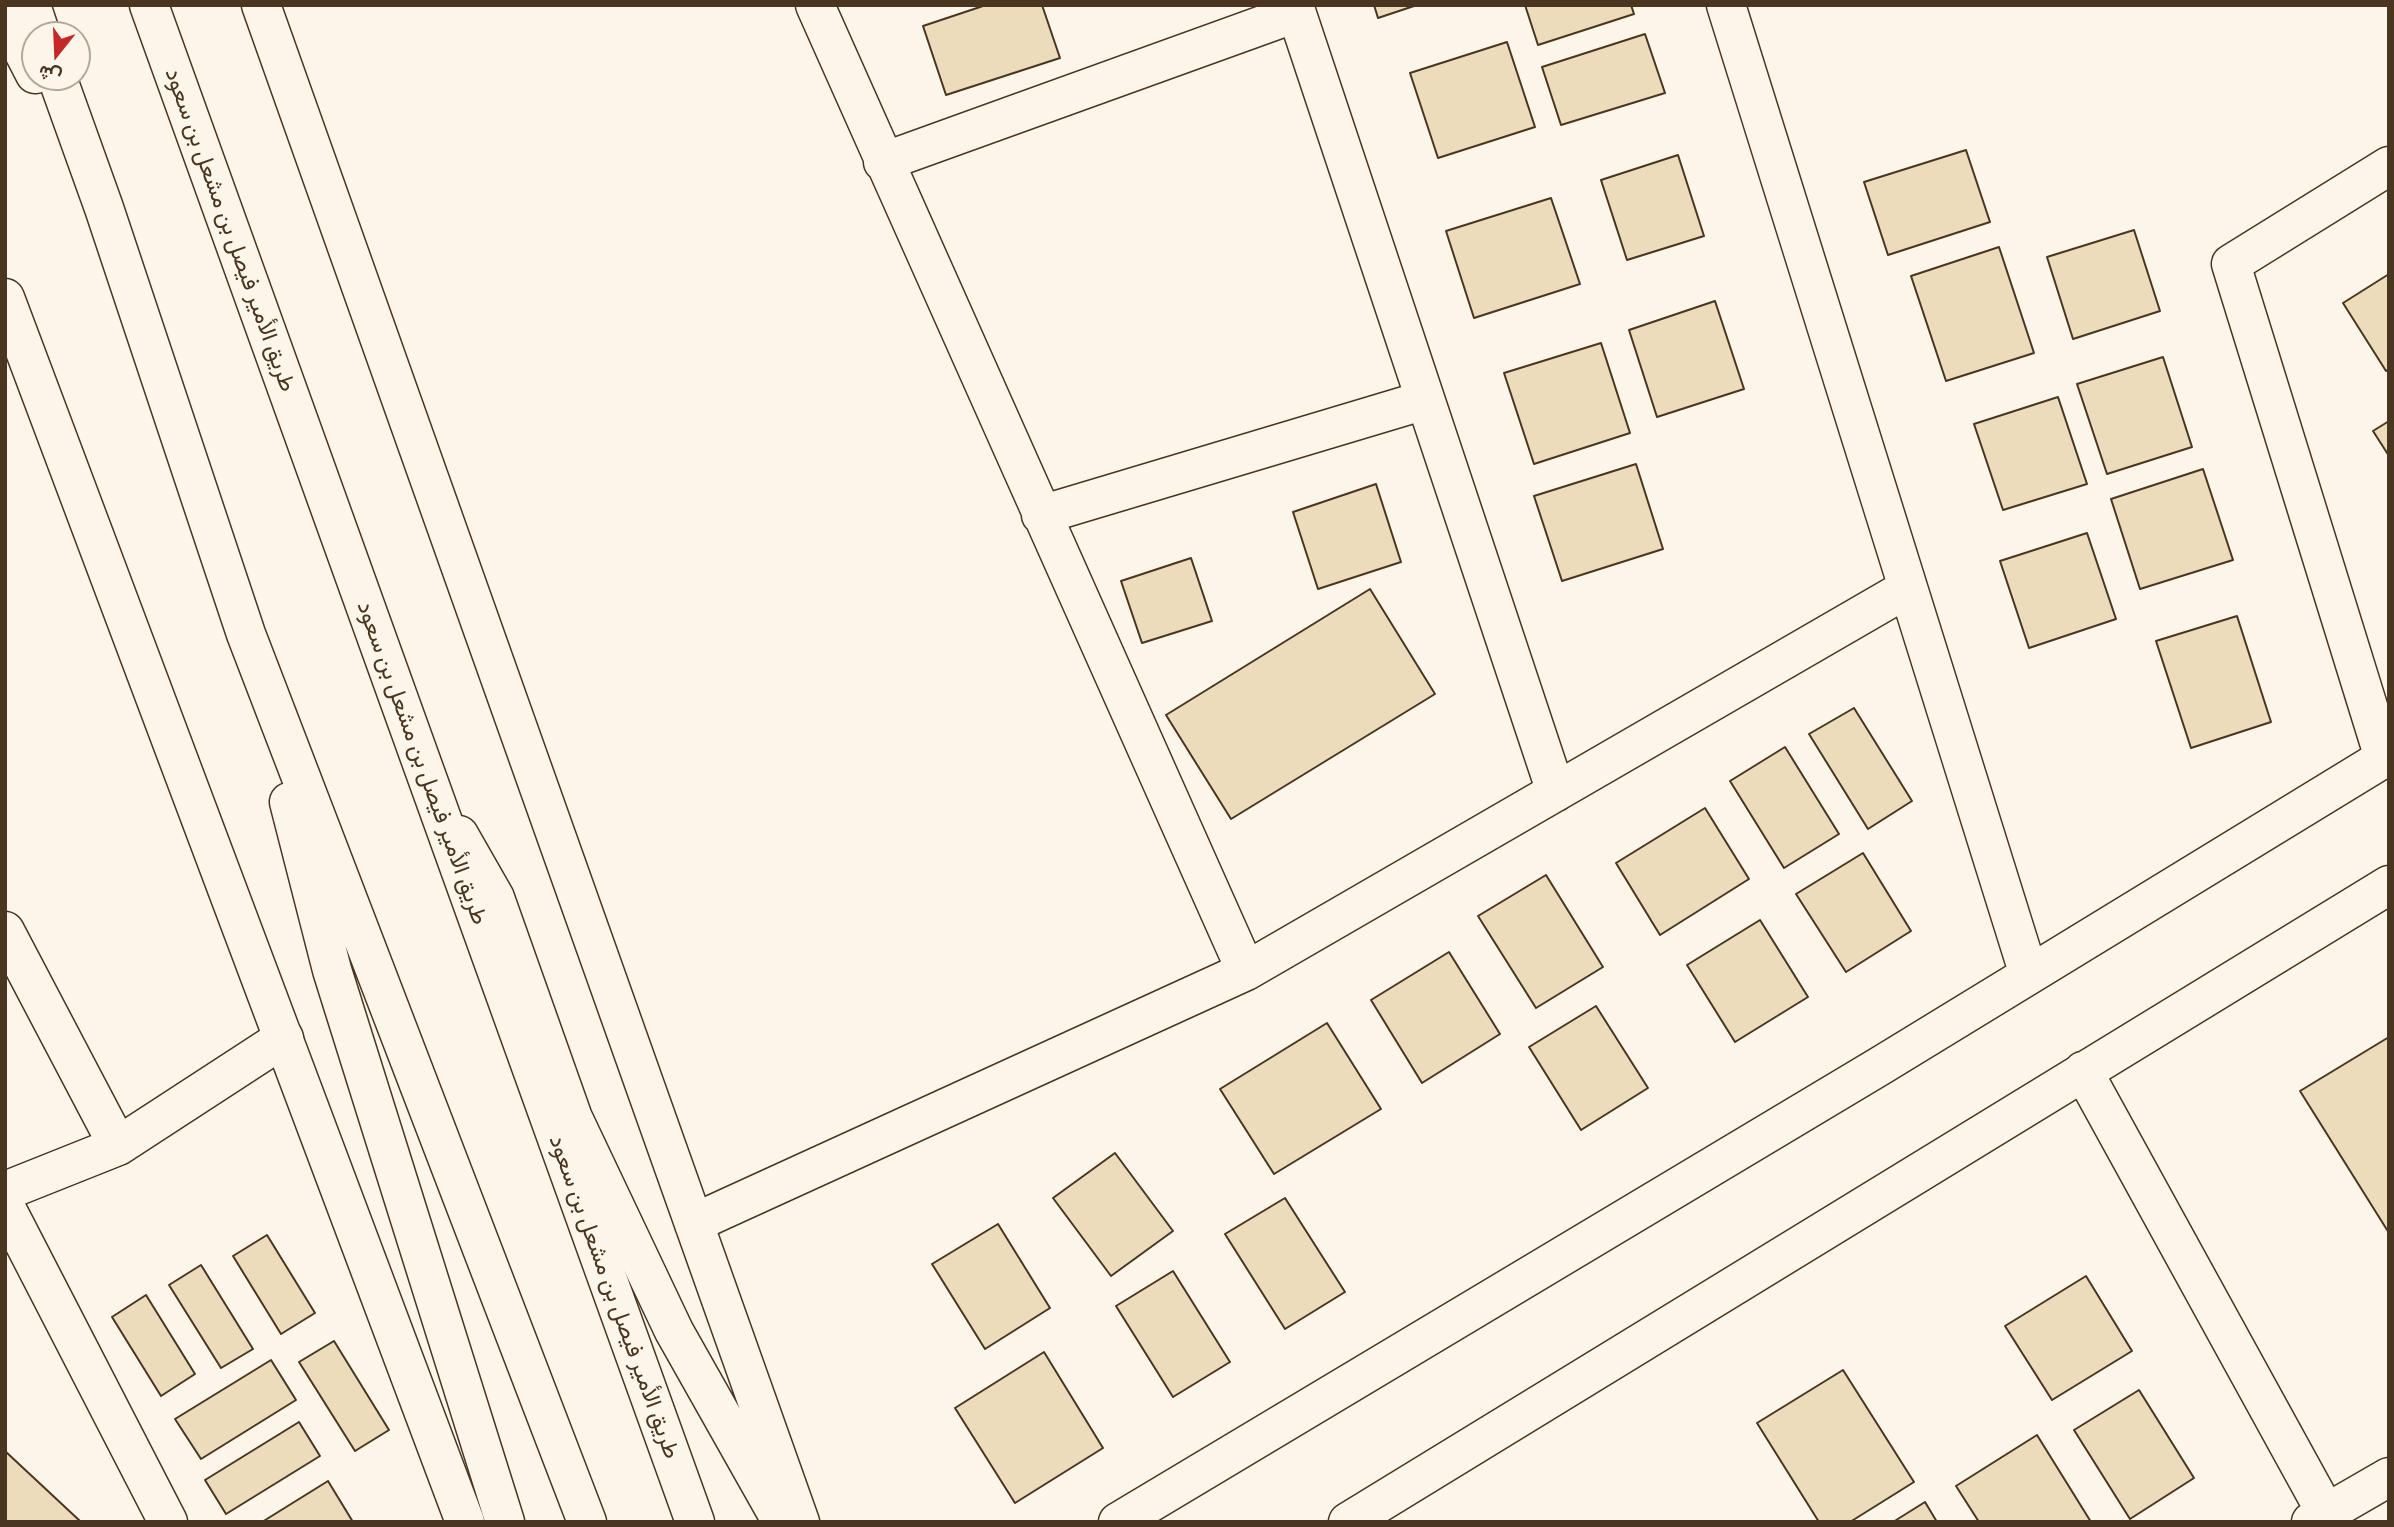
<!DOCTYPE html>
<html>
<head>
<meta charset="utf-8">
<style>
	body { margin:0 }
	#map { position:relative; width:2394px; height:1527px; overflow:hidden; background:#fbf6e9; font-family:Cabin,Vazirmatn,sans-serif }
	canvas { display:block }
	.frame { position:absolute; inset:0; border:7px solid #4a3520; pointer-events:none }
	.north { position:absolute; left:21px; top:21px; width:70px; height:70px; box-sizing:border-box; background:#fbf6e9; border:2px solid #b4a999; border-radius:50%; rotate:198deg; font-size:19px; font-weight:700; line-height:28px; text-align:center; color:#4a3520 }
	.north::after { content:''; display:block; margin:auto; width:24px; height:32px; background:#c62828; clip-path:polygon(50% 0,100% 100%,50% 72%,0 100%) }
</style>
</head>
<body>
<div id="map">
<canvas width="2394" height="1527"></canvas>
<div class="frame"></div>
<div class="north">ش</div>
</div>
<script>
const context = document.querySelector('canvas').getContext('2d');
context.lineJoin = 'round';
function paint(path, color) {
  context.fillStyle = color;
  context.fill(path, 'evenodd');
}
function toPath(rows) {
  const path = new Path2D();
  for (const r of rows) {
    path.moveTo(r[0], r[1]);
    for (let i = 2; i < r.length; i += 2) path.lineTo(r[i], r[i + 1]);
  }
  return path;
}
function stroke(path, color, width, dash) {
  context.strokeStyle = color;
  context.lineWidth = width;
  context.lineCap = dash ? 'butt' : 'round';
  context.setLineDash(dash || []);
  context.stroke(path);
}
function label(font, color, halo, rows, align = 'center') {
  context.font = font + ' Cabin,Vazirmatn,sans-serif';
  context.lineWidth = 5;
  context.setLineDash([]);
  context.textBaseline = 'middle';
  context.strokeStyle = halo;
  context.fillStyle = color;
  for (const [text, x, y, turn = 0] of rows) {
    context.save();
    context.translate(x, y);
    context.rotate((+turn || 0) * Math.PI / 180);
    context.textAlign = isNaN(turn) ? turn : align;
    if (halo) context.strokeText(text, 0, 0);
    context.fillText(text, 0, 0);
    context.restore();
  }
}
const building = toPath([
	[986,5,1042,5,1060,58,946,95,923,26,986,5],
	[1374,5,1417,5,1378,18,1374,5],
	[1525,5,1631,5,1634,14,1538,45,1525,5],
	[1645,34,1665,93,1561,125,1542,67,1645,34],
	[1507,42,1535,127,1438,158,1410,73,1507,42],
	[1966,150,1990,222,1888,255,1864,182,1966,150],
	[1678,155,1704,236,1627,260,1601,180,1678,155],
	[1551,198,1580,284,1474,318,1446,231,1551,198],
	[2134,230,2160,311,2073,339,2047,257,2134,230],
	[1999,247,2034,353,1946,381,1911,276,1999,247],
	[2389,274,2389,369,2386,371,2343,303,2389,274],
	[1715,301,1744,389,1657,417,1629,330,1715,301],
	[1601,343,1630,433,1534,464,1504,373,1601,343],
	[2163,357,2192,447,2107,474,2077,384,2163,357],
	[2058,397,2087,484,2003,510,1974,424,2058,397],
	[2389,421,2389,456,2373,431,2389,421],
	[1636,464,1663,549,1562,581,1534,496,1636,464],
	[2203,469,2233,560,2140,589,2111,499,2203,469],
	[1376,484,1401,562,1318,589,1293,512,1376,484],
	[2087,533,2116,619,2029,648,2000,561,2087,533],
	[1191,558,1212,621,1142,643,1121,581,1191,558],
	[1370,589,1435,694,1231,819,1166,715,1370,589],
	[2237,616,2271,722,2191,748,2156,641,2237,616],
	[1854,708,1912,801,1868,829,1809,734,1854,708],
	[1785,747,1839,834,1784,868,1730,781,1785,747],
	[1705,808,1749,879,1660,935,1616,863,1705,808],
	[1863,853,1911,931,1846,972,1796,894,1863,853],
	[1546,875,1603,967,1536,1008,1478,916,1546,875],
	[1760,920,1808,997,1735,1042,1687,965,1760,920],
	[1449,952,1500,1034,1422,1083,1371,1000,1449,952],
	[1596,1006,1648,1088,1581,1130,1529,1047,1596,1006],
	[1327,1023,1381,1109,1274,1174,1220,1089,1327,1023],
	[2389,1037,2389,1233,2300,1091,2389,1037],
	[1115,1153,1173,1231,1111,1276,1053,1198,1115,1153],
	[1285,1198,1345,1292,1285,1329,1225,1234,1285,1198],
	[998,1224,1050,1308,985,1349,932,1264,998,1224],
	[267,1235,315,1313,281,1334,233,1256,267,1235],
	[201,1265,253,1349,221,1368,169,1285,201,1265],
	[1173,1271,1230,1362,1173,1397,1116,1306,1173,1271],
	[2086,1276,2132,1351,2052,1400,2005,1326,2086,1276],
	[146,1295,195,1374,161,1396,112,1317,146,1295],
	[334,1341,389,1430,355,1451,299,1362,334,1341],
	[1044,1352,1103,1448,1015,1503,955,1408,1044,1352],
	[271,1360,296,1400,201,1459,175,1419,271,1360],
	[1843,1370,1914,1482,1850,1522,1819,1522,1757,1423,1843,1370],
	[2139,1390,2194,1478,2130,1519,2074,1430,2139,1390],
	[299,1422,320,1456,226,1514,205,1480,299,1422],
	[2037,1435,2091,1522,1979,1522,1956,1486,2037,1435],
	[5,1451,80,1521,5,1522,5,1451],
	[328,1481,353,1522,262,1522,328,1481],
	[1925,1502,1937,1522,1893,1522,1925,1502]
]);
paint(building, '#ecdcbc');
stroke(building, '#4a3520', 2);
const minor = toPath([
	[815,5,1246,971],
	[1294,5,1556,792],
	[1726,5,2029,975],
	[883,162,1296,13],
	[1041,515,1425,400],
	[2384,758,2231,264,2389,166],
	[5,931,118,1146,284,1038],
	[2083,1071,2331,1522],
	[5,1191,118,1146],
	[5,1206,168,1522],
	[694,1223,1246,971,1908,588],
	[1118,1522,1880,1066,2389,755],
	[1348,1522,2389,885],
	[2311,1522,2389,1477]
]);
const secondary = toPath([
	[261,5,800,1522],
	[5,16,35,74],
	[5,298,465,1522],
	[459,835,495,898,573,1118,674,1331,779,1517]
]);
const primary = toPath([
	[31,5,41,35],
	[149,5,695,1522],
	[57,77,104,208,246,634,587,1522],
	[289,802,332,970,505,1522]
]);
stroke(minor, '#4a3520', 41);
stroke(secondary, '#4a3520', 41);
stroke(primary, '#4a3520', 41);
stroke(minor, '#fbf6e9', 38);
stroke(secondary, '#fbf6e9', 38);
stroke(primary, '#fbf6e9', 38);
label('23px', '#4a3520', '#fbf6e9', [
	["طريق الأمير فيصل بن مشعل بن سعود",230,230,70],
	["طريق الأمير فيصل بن مشعل بن سعود",422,763,70],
	["طريق الأمير فيصل بن مشعل بن سعود",614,1297,70]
]);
</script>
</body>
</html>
